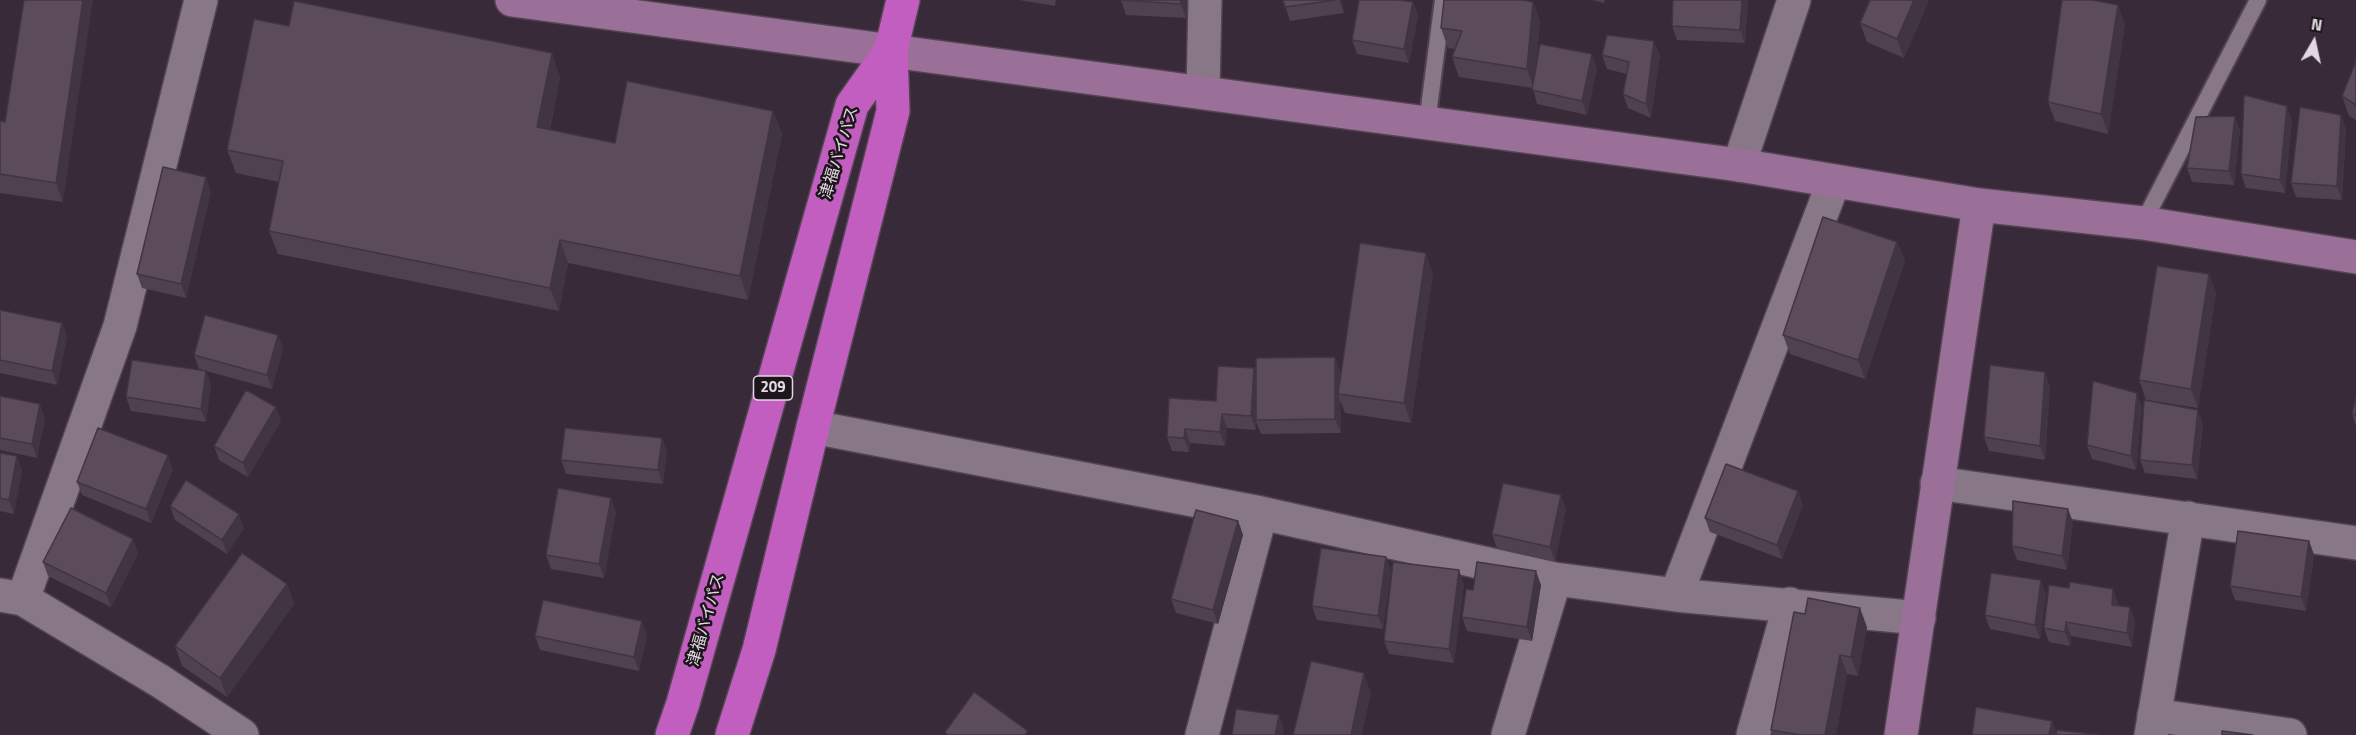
<!DOCTYPE html>
<html>
<head>
<meta charset="utf-8">
<style>
	body { margin:0 }
	#map { position:relative; width:2356px; height:735px; overflow:hidden; background:#382a38; font-family:"Titillium Web",sans-serif }
	canvas { display:block }
	.north { position:absolute; left:2284px; top:12px; width:60px; height:60px; -webkit-text-stroke:4px #1c151b; paint-order:stroke; rotate:9deg; font-size:16px; font-weight:700; line-height:24px; text-align:center; color:#e2d8e1 }
	.north::after { content:''; display:block; margin:auto; width:21px; height:27px; background:#e2d8e1; clip-path:polygon(50% 0,100% 100%,50% 72%,0 100%) }
</style>
</head>
<body>
<div id="map">
<canvas width="2356" height="735"></canvas>
<div class="north">N</div>
</div>
<script>
const context = document.querySelector('canvas').getContext('2d');
context.lineJoin = 'round';
function toPath(rows) {
  const path = new Path2D();
  for (const r of rows) {
    path.moveTo(r[0], r[1]);
    for (let i = 2; i < r.length; i += 2) path.lineTo(r[i], r[i + 1]);
  }
  return path;
}
function stroke(path, color, width, dash) {
  context.strokeStyle = color;
  context.lineWidth = width;
  context.lineCap = dash ? 'butt' : 'round';
  context.setLineDash(dash || []);
  context.stroke(path);
}
function paint(path, color) {
  context.fillStyle = color;
  context.fill(path, 'evenodd');
}
function label(font, color, halo, rows, align = 'center') {
  context.font = font + ' "Titillium Web","Noto Sans JP",sans-serif';
  context.lineWidth = 5;
  context.setLineDash([]);
  context.textBaseline = 'middle';
  context.strokeStyle = halo;
  context.fillStyle = color;
  for (const [text, x, y, turn = 0] of rows) {
    context.save();
    context.translate(x, y);
    context.rotate((+turn || 0) * Math.PI / 180);
    context.textAlign = isNaN(turn) ? turn : align;
    if (halo) context.strokeText(text, 0, 0);
    context.fillText(text, 0, 0);
    context.restore();
  }
}
const lane = toPath([
	[1427,123,1443,0],
	[2143,223,2258,0]
]);
const street = toPath([
	[1203,92,1205,0],
	[1739,165,1794,0],
	[813,427,1261,513,1555,579,1676,595,1919,618],
	[1937,483,2356,543],
	[0,595,23,599,160,681,242,735],
	[1676,595,1834,181],
	[23,599,120,326,201,0],
	[2154,715,2290,735],
	[1202,735,1261,513],
	[1508,735,1555,579],
	[1753,735,1790,604],
	[2151,735,2188,518]
]);
const secondary = toPath([
	[512,0,1739,165,1979,205,2143,223,2356,257],
	[1901,735,1979,205]
]);
const highway = toPath([
	[672,735,683,703,852,105,891,50],
	[732,735,759,650,813,427,893,111,891,50,903,0]
]);
stroke(lane, '#524551', 20);
stroke(street, '#524551', 36);
stroke(secondary, '#524551', 36);
stroke(highway, '#524551', 36);
stroke(lane, '#887787', 16);
stroke(street, '#887787', 33);
stroke(secondary, '#9a7098', 33);
stroke(highway, '#c35ec1', 33);
paint(toPath([
	[24,0,63,202,0,193,0,121,5,122],
	[1019,0,1056,0,1055,6],
	[1121,0,1187,0,1186,18,1126,15],
	[1283,0,1341,0,1344,13,1290,21],
	[1592,0,1605,0,1604,3],
	[1748,0,1745,43,1677,40,1672,26],
	[1870,0,1929,0,1904,58,1867,42,1860,23],
	[1413,2,1418,16,1409,63,1357,54,1352,40],
	[1533,2,1540,21,1536,66,1597,68,1587,115,1537,104,1533,88,1459,77,1452,57,1455,49,1448,48,1441,28],
	[2125,24,2108,134,2055,121,2048,102],
	[289,26,560,77,550,129,615,143,773,111,782,134,748,300,568,263,559,311,278,254,269,231,279,182,236,173,227,150],
	[1602,55,1660,55,1651,118,1628,108,1623,94,1627,74,1607,69],
	[2356,61,2356,120,2349,116,2342,96],
	[2341,115,2346,129,2342,200,2296,197,2291,183],
	[2292,120,2285,193,2246,188,2241,174],
	[2240,130,2234,185,2192,182,2187,168],
	[211,191,186,298,142,288,137,274],
	[1897,242,1905,261,1865,379,1790,354,1783,335],
	[1433,273,1411,423,1345,413,1340,401,1341,433,1261,434,1256,422,1256,430,1227,428,1225,446,1190,443,1189,452,1172,451,1167,437,1216,401,1254,368,1256,373,1335,357,1340,371,1340,378],
	[2209,274,2216,293,2198,408,2146,400,2139,380],
	[0,310,62,323,67,337,57,385,0,373],
	[278,335,283,349,272,389,206,371,211,385,206,422,131,411,126,397,203,370,199,369,194,355],
	[2050,386,2045,460,1989,451,1984,437],
	[0,396,45,418,37,458,0,450],
	[2356,397,2356,426,2352,414],
	[2142,407,2136,470,2092,459,2087,445],
	[281,421,248,477,219,460,214,446],
	[2203,424,2197,479,2145,473,2140,460],
	[662,438,667,452,663,484,566,474,561,460],
	[0,453,22,470,14,514,0,511],
	[173,469,151,523,82,495,77,482],
	[1803,505,1782,559,1710,532,1705,518],
	[170,506,244,528,227,554,175,520],
	[1566,509,1555,561,1497,548,1492,534],
	[616,512,604,578,551,569,546,555],
	[1238,521,1243,535,1218,624,1176,613,1171,599],
	[2073,522,2067,570,2017,560,2012,546],
	[133,539,138,553,111,607,48,576,43,562],
	[2309,541,2314,555,2306,611,2235,600,2230,586],
	[1386,557,1391,571,1383,629,1317,620,1312,606],
	[287,584,294,604,227,697,182,666,175,646],
	[1464,584,1454,663,1389,654,1384,641],
	[1541,585,1532,641,1467,631,1462,617,1473,590],
	[2069,588,2113,589,2118,605,2130,607,2135,621,2132,647,2071,636,2070,646,2049,642,2044,628],
	[2046,594,2040,639,1990,629,1985,615],
	[1805,614,1867,627,1858,676,1847,674,1836,735,1773,735,1771,730],
	[647,635,639,671,540,650,535,636]
]), '#4f414e');
paint(toPath([
	[83,0,93,0,63,202,56,183],
	[1181,0,1187,0,1186,18,1181,4],
	[1339,0,1341,0,1344,13],
	[1742,0,1748,0,1745,43,1740,30],
	[1914,0,1929,0,1904,58,1897,39],
	[1413,2,1418,16,1409,63,1404,49],
	[1533,2,1540,21,1534,89,1527,69],
	[2118,5,2125,24,2108,134,2101,114],
	[1654,41,1660,55,1651,118,1646,104],
	[552,53,560,77,545,150,537,127],
	[1592,54,1597,68,1587,115,1582,101],
	[2287,106,2292,120,2285,193,2280,180],
	[773,111,782,134,748,300,740,276],
	[2341,115,2346,129,2342,200,2337,186],
	[2235,116,2240,130,2234,185,2229,171],
	[206,177,211,191,186,298,181,284],
	[560,240,568,263,559,311,550,288],
	[1897,242,1905,261,1865,379,1858,360],
	[1426,253,1433,273,1411,423,1404,403],
	[2209,274,2216,293,2198,408,2191,389],
	[62,323,67,337,57,385,52,371],
	[278,335,283,349,272,389,267,375],
	[1335,357,1340,371,1340,394,1338,394,1340,401,1341,433,1335,419],
	[1254,368,1259,382,1256,420,1256,430,1251,416],
	[206,371,211,385,206,422,201,409],
	[2045,372,2050,386,2045,460,2040,446],
	[2137,393,2142,407,2136,470,2131,456],
	[40,404,45,418,37,458,32,444],
	[276,407,281,421,248,477,243,463],
	[2198,410,2203,424,2197,479,2192,465],
	[1222,414,1227,428,1225,446,1220,432],
	[1185,429,1190,443,1189,452,1184,438],
	[662,438,667,452,663,484,658,470],
	[168,455,173,469,151,523,146,509],
	[17,456,22,470,14,514,9,500],
	[1798,491,1803,505,1782,559,1777,545],
	[1561,495,1566,509,1555,561,1550,547],
	[611,498,616,512,604,578,599,564],
	[2068,509,2073,522,2067,570,2062,556],
	[239,514,244,528,227,554,222,540],
	[1238,521,1243,535,1218,624,1213,610],
	[133,539,138,553,111,607,106,593],
	[2309,541,2314,555,2306,611,2301,597],
	[1386,557,1391,571,1383,629,1378,616],
	[1459,570,1464,584,1454,663,1449,649],
	[1536,571,1541,585,1532,641,1527,627],
	[2041,580,2046,594,2040,639,2035,625],
	[287,584,294,604,227,697,220,678],
	[2113,589,2118,603,2117,618,2112,605],
	[2130,607,2135,621,2132,647,2127,633],
	[1860,608,1867,627,1858,676,1851,657],
	[642,621,647,635,639,671,634,657],
	[2066,622,2071,636,2070,646,2065,632],
	[1840,655,1847,674,1836,735,1825,735],
	[1364,673,1371,693,1362,735,1351,735],
	[1279,715,1284,729,1283,735,1275,735],
	[2052,721,2057,734,2056,735,2049,735]
]), '#403540');
const building = toPath([
	[24,0,83,0,56,183,0,174,0,121,5,122,24,0],
	[1121,0,1181,0,1181,4,1121,0],
	[1283,0,1335,0,1285,7,1283,0],
	[1359,0,1399,0,1413,2,1404,49,1352,40,1359,0],
	[1444,0,1522,0,1533,2,1527,69,1452,57,1462,31,1441,28,1444,0],
	[1673,0,1742,0,1740,30,1672,26,1673,0],
	[1870,0,1914,0,1897,39,1860,23,1870,0],
	[2062,0,2092,0,2118,5,2101,114,2048,102,2062,0],
	[294,1,552,53,537,127,615,143,627,81,773,111,740,276,560,240,550,288,269,231,283,161,227,150,254,19,289,26,294,1],
	[1607,35,1654,41,1646,104,1623,94,1629,62,1602,55,1607,35],
	[1540,44,1592,54,1582,101,1532,90,1540,44],
	[2356,61,2356,105,2342,96,2356,61],
	[2244,95,2287,106,2280,180,2241,174,2244,95],
	[2300,107,2341,115,2337,186,2291,183,2300,107],
	[2235,116,2229,171,2187,168,2196,117,2235,116],
	[163,167,206,177,181,284,137,274,163,167],
	[1823,217,1897,242,1858,360,1783,335,1823,217],
	[1360,243,1426,253,1404,403,1338,394,1360,243],
	[2157,266,2209,274,2191,389,2139,380,2157,266],
	[0,310,62,323,52,371,0,360,0,310],
	[205,315,278,335,267,375,194,355,205,315],
	[1335,357,1335,419,1256,420,1256,358,1335,357],
	[132,360,206,371,201,409,126,397,132,360],
	[1990,365,2045,372,2040,446,1984,437,1990,365],
	[1218,366,1254,368,1251,416,1222,414,1220,432,1185,429,1184,438,1167,437,1169,398,1216,401,1218,366],
	[2093,381,2137,393,2131,456,2087,445,2093,381],
	[246,390,276,407,243,463,214,446,246,390],
	[0,396,40,404,32,444,0,438,0,396],
	[2356,397,2356,415,2352,414,2356,397],
	[2144,400,2198,410,2192,465,2140,460,2144,400],
	[98,428,168,455,146,509,77,482,98,428],
	[565,428,662,438,658,470,561,460,565,428],
	[0,453,17,456,9,500,0,498,0,453],
	[1726,464,1798,491,1777,545,1705,518,1726,464],
	[186,480,239,514,222,540,170,506,186,480],
	[1503,483,1561,495,1550,547,1492,534,1503,483],
	[558,488,611,498,599,564,546,555,558,488],
	[2013,501,2068,509,2062,556,2012,546,2013,501],
	[71,508,133,539,106,593,43,562,71,508],
	[1196,510,1238,521,1213,610,1171,599,1196,510],
	[2238,531,2309,541,2301,597,2230,586,2238,531],
	[1321,548,1386,557,1378,616,1312,606,1321,548],
	[242,553,287,584,220,678,175,646,242,553],
	[1393,562,1459,570,1449,649,1384,641,1393,562],
	[1477,562,1536,571,1527,627,1462,617,1466,589,1473,590,1477,562],
	[1991,573,2041,580,2035,625,1985,615,1991,573],
	[2070,582,2113,589,2112,605,2130,607,2127,633,2066,622,2065,632,2044,628,2049,585,2069,588,2070,582],
	[1808,598,1860,608,1851,657,1840,655,1825,735,1801,735,1771,730,1794,612,1805,614,1808,598],
	[543,600,642,621,634,657,535,636,543,600],
	[1311,661,1364,673,1351,735,1293,735,1311,661],
	[974,692,1028,731,1025,735,948,735,945,732,974,692],
	[1976,707,2052,721,2049,735,1972,735,1976,707],
	[1236,709,1279,715,1275,735,1232,735,1236,709],
	[2057,730,2101,735,2056,735,2057,730],
	[2222,731,2253,735,2222,735,2222,731]
]);
paint(building, '#5c4c5b');
stroke(building, '#403540', 1.5);
for (const [x, y, w] of [
	[773,388,39]
]) {
  const box = new Path2D();
  box.roundRect(x - w / 2, y - 12, w, 24, 4.5);
  context.fillStyle = '#1c151b';
  context.fill(box);
  stroke(box, '#e2d8e1', 1.5);
}
label('bold 15px', '#e2d8e1', null, [
	["209",773,388]
]);
label('16px', '#e2d8e1', '#1c151b', [
	["津福バイパス",840,153,-73],
	["津福バイパス",707,620,-74]
]);
</script>
</body>
</html>
